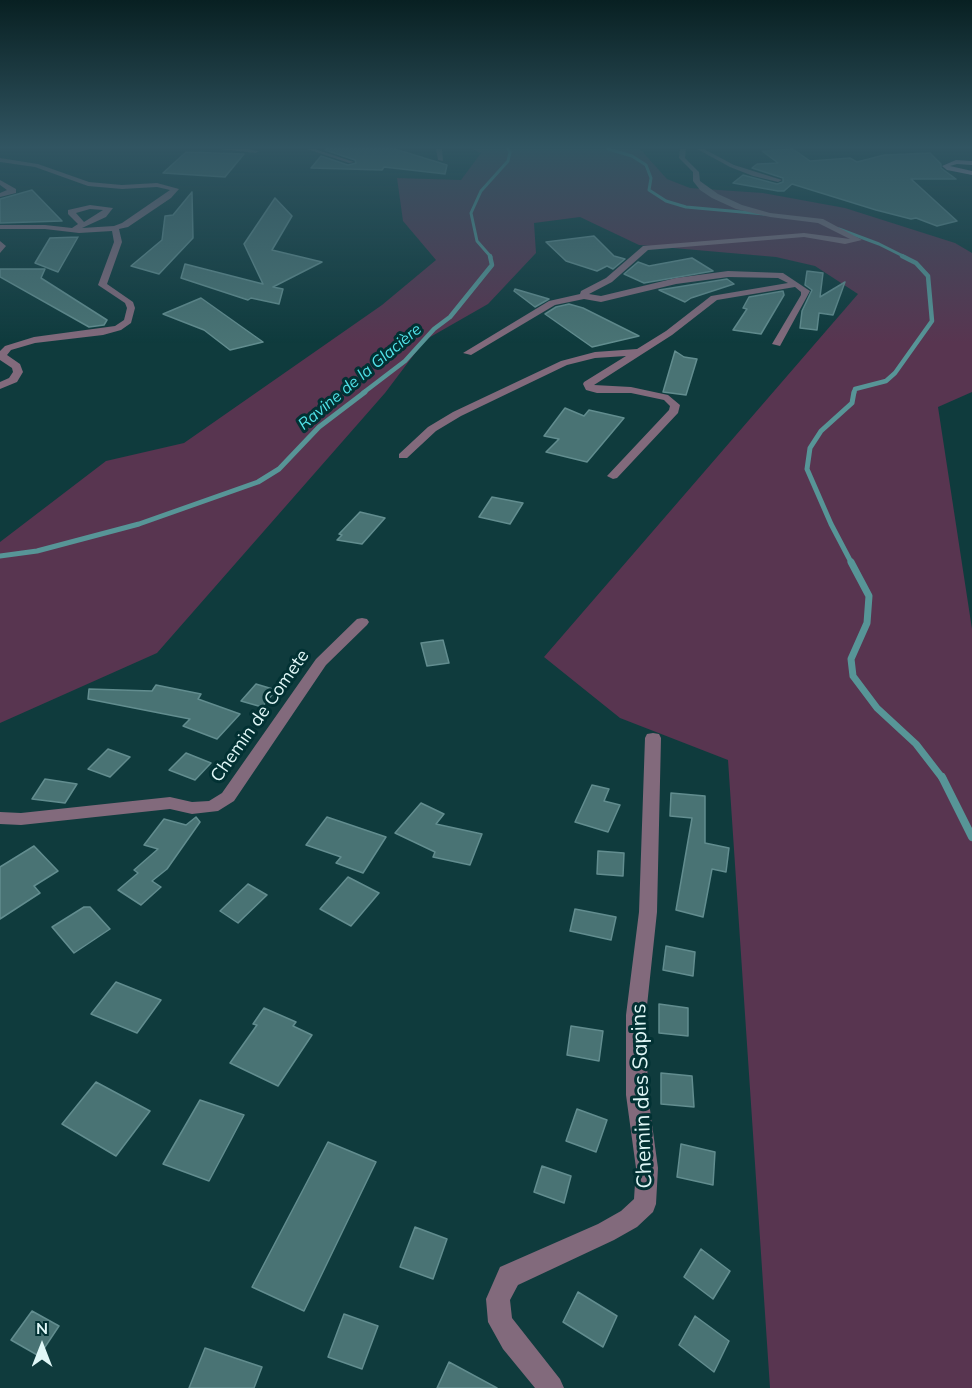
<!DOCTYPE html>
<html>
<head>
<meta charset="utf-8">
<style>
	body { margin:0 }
	#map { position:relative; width:972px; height:1388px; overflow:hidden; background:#0f3b3d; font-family:Mulish,sans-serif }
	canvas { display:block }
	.north { position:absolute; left:12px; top:1316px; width:60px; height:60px; -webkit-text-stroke:4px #023133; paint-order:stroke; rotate:0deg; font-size:16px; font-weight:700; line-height:24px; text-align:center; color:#e0f7f7 }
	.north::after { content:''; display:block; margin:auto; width:21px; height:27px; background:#e0f7f7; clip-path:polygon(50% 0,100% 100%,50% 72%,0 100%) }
</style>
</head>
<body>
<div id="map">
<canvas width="972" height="1388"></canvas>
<div class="north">N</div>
</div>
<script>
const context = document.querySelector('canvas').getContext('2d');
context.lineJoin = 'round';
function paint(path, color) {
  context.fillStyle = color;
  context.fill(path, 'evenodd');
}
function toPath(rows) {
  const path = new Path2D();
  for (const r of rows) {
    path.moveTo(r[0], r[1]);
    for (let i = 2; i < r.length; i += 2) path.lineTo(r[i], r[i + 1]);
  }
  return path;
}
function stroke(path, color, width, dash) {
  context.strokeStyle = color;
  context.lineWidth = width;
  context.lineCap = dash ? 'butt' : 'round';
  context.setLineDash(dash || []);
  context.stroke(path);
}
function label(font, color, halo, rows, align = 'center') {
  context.font = font + ' Mulish,sans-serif';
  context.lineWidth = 6;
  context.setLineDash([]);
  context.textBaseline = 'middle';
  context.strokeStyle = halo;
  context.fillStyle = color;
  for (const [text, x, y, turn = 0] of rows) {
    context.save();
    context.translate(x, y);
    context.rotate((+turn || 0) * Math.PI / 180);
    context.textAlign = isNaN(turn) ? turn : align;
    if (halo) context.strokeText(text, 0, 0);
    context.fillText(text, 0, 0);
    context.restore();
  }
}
paint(toPath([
	[472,149,640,149,667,179,690,188,763,193,845,208,955,243,972,253,972,392,938,407,972,629,972,1388,770,1388,728,760,620,718,544,657,858,294,815,266,776,257,639,245,580,217,534,223,536,253,488,304,425,340,385,393,157,653,0,723,0,542,106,461,184,443,382,305,436,260,403,221,397,178,461,180,481,153]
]), '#583550');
stroke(toPath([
	[608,149,632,156,646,165,651,178,649,190,666,201,686,207,764,214],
	[839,229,879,244,905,257],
	[491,257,477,241,471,213,481,191,508,161,510,152,508,149]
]), '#579597', 3);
stroke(toPath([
	[363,393,405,361,434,329,450,317,492,265,490,256],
	[854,393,855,389,886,381,895,373,932,321,928,276,916,263,902,256]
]), '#579597', 4.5);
stroke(toPath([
	[0,556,37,551,139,524,258,482,279,469,319,427,365,392],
	[852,564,831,524,807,469,810,448,821,431,852,403,854,392]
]), '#579597', 5);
stroke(toPath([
	[851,562,869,596,867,623,851,659,853,676,877,708,916,744,943,779]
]), '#579597', 7);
stroke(toPath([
	[942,777,972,837]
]), '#579597', 8);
const building = toPath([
	[327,149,395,149,447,165,445,174,384,167,382,170,311,168,321,156,348,165,356,163,355,160,325,150,327,149],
	[793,149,810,161,850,158,857,162,884,155,930,153,941,164,941,168,956,179,911,179,957,221,937,226,916,218,911,219,876,210,792,184,784,191,778,191,733,183,743,175,777,184,783,182,783,178,752,168,757,164,778,163,762,151,793,149],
	[186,152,244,154,225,177,163,173,186,152],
	[32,190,62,221,0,223,0,199,32,190],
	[192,192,193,238,159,274,131,266,162,240,165,216,173,215,192,192],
	[275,198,292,216,272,250,322,262,273,287,283,289,279,304,251,298,248,300,181,278,185,264,263,284,244,244,275,198],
	[594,236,614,256,625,259,613,269,607,266,597,271,566,261,546,242,594,236],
	[78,237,58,272,35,263,50,238,78,237],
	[692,258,713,271,644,283,624,274,638,262,649,266,692,258],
	[0,269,45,269,41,278,107,320,104,325,89,327,0,277,0,269],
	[807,271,823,273,820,297,845,282,833,315,819,313,817,330,800,328,802,311,812,290,805,285,807,271],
	[727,279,734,284,691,298,685,302,659,290,727,279],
	[515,289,549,299,535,307,514,291,515,289],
	[783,291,784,295,761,334,733,330,747,309,743,308,749,297,783,291],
	[201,298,263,342,230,350,204,330,163,314,201,298],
	[569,304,583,308,639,336,592,347,545,314,556,307,569,304],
	[675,351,684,357,697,359,686,395,663,392,675,351],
	[565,408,584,416,589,410,624,418,587,462,546,452,559,439,544,436,565,408],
	[492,497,523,503,510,524,479,517,492,497],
	[360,512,385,518,362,544,337,540,342,535,339,534,360,512],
	[443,640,449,663,427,666,421,643,443,640],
	[256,684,276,690,262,707,241,701,256,684],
	[156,685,201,694,198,699,240,714,217,739,183,726,190,719,88,699,89,689,152,691,156,685],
	[108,749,130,757,110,777,88,769,108,749],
	[186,753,211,763,195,780,169,770,186,753],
	[45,779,77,784,65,803,32,799,45,779],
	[592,785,609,789,604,801,620,805,608,832,575,822,592,785],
	[671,793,705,796,705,843,729,848,726,872,712,869,703,917,676,910,692,818,670,816,671,793],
	[421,803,444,814,436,824,482,834,470,865,433,857,435,852,395,833,421,803],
	[196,817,200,822,167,869,152,881,161,887,141,905,118,890,138,873,134,870,158,849,144,845,164,819,186,825,196,817],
	[327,817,386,837,363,873,336,863,341,857,306,845,327,817],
	[34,846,58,871,34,886,40,893,0,919,0,867,34,846],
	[598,851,624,853,623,876,597,874,598,851],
	[348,877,379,893,351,926,320,909,348,877],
	[248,884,267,895,238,923,220,911,248,884],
	[84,907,90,907,110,929,74,953,52,927,84,907],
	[575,909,616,917,611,940,570,931,575,909],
	[666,946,695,952,693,976,663,970,666,946],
	[116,982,161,1000,137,1033,91,1014,116,982],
	[659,1004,688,1008,688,1036,659,1033,659,1004],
	[264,1008,296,1022,293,1026,312,1035,278,1086,230,1063,257,1025,253,1024,264,1008],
	[571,1026,603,1031,599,1061,567,1055,571,1026],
	[661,1073,692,1076,694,1107,661,1104,661,1073],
	[96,1082,150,1111,116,1156,62,1124,96,1082],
	[200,1100,244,1115,209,1181,163,1164,200,1100],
	[577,1109,607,1120,596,1152,566,1141,577,1109],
	[328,1142,376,1162,304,1311,252,1287,328,1142],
	[681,1144,715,1152,713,1185,677,1177,681,1144],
	[542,1166,571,1176,564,1203,534,1192,542,1166],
	[415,1227,447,1239,433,1279,400,1267,415,1227],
	[701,1249,730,1271,713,1299,684,1277,701,1249],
	[578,1292,617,1316,603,1347,563,1322,578,1292],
	[32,1311,59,1326,39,1356,11,1340,32,1311],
	[344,1314,378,1326,362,1369,328,1357,344,1314],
	[695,1316,729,1341,714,1372,679,1345,695,1316],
	[205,1348,262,1367,254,1388,189,1388,205,1348],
	[449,1362,497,1388,437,1388,449,1362]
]);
paint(building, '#497374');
stroke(building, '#628d8f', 1.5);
paint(toPath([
	[220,149,247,149,259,151,256,153,220,149],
	[307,149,315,149,354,162,349,163,307,149],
	[436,149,442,149,443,161,438,160,436,149],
	[680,149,686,149,685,158,699,172,700,181,718,194,742,205,770,213,823,219,862,240,845,244,804,237,648,250,612,282,589,294,601,296,676,278,728,271,783,273,810,291,780,346,772,344,801,295,801,292,795,287,717,300,672,335,594,385,631,387,668,395,680,405,678,413,617,478,613,479,607,476,669,410,670,406,664,400,631,393,597,393,586,390,583,384,584,382,626,356,595,358,567,365,461,416,436,431,407,458,399,458,399,454,428,427,453,412,561,361,595,352,637,349,666,331,711,296,788,283,778,278,728,277,676,284,601,302,584,299,555,305,471,355,463,353,549,301,580,294,581,291,606,278,643,246,804,233,850,239,818,223,770,217,736,209,712,198,700,190,693,181,693,172,679,158,680,149],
	[697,149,704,149,734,165,782,180,778,182,753,176,730,167,697,149],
	[0,158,38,164,89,182,122,185,157,183,179,189,171,198,128,227,119,229,122,242,107,284,133,302,135,308,131,323,121,330,103,335,35,343,11,350,7,355,20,364,23,372,17,382,0,389,0,382,9,378,13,372,12,368,0,360,0,351,5,346,34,337,115,326,124,320,127,308,125,303,98,285,114,242,112,231,79,233,45,229,0,229,0,225,45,225,72,228,78,224,68,214,68,210,90,205,113,208,106,217,82,228,114,226,122,223,170,190,157,187,122,189,88,186,35,167,0,162,0,158],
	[90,209,103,210,84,222,76,213,90,209],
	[0,180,16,189,16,193,0,197,0,193,7,190,0,185,0,180],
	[0,241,6,246,0,253,0,241],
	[362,618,367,619,369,622,367,625,326,665,234,801,218,811,192,814,170,809,21,825,0,824,0,812,21,813,170,797,192,802,209,801,222,793,316,659,357,619,362,618],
	[653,733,659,734,661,738,657,912,646,1015,648,1095,658,1168,656,1204,653,1212,637,1227,614,1240,518,1285,510,1300,512,1318,560,1379,564,1388,535,1388,503,1349,488,1322,486,1299,500,1267,598,1224,621,1211,634,1199,636,1168,626,1095,626,1015,639,912,645,738,647,734,653,733]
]), '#826a7c');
paint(toPath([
	[956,160,972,161,972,165,957,164,950,166,972,171,972,175,947,170,942,166,956,160]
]), '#d09ec4');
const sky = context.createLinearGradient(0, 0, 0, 343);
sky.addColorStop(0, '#082022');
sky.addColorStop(0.43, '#315562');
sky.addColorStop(1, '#31556200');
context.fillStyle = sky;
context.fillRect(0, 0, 972, 343);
label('italic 16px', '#51e2e8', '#023133', [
	["Ravine de la Glacière",360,377,-40]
]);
label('18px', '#e0f7f7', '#023133', [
	["Chemin de Comete",260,716,-55]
]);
label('21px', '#e0f7f7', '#023133', [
	["Chemin des Sapins",642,1096,-92]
]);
</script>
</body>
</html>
